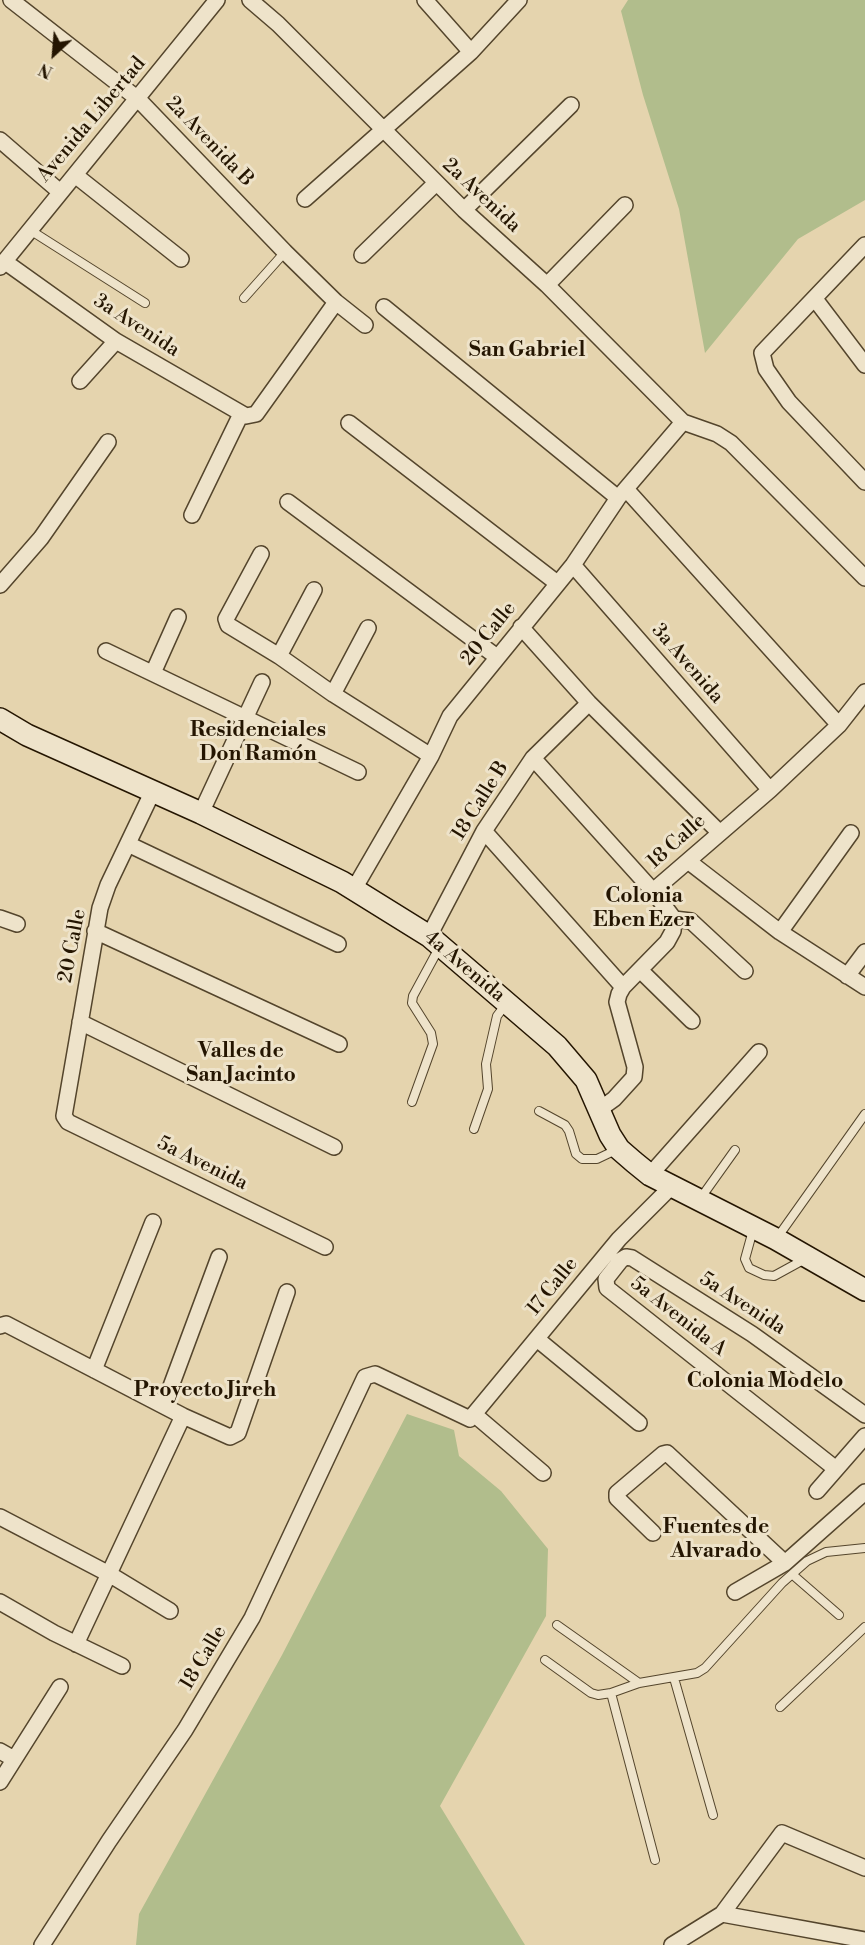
<!DOCTYPE html>
<html>
<head>
<meta charset="utf-8">
<style>
	body { margin:0 }
	#map { position:relative; width:865px; height:1945px; overflow:hidden; background:#e5d4ae; font-family:"Libre Bodoni",serif }
	canvas { display:block }
	.north { position:absolute; left:24px; top:24px; width:60px; height:60px; -webkit-text-stroke:4px #eee3ca; paint-order:stroke; rotate:206deg; font-size:16px; font-weight:700; line-height:24px; text-align:center; color:#241501 }
	.north::after { content:''; display:block; margin:auto; width:21px; height:27px; background:#241501; clip-path:polygon(50% 0,100% 100%,50% 72%,0 100%) }
</style>
</head>
<body>
<div id="map">
<canvas width="865" height="1945"></canvas>
<div class="north">N</div>
</div>
<script>
const context = document.querySelector('canvas').getContext('2d');
context.lineJoin = 'round';
function paint(path, color) {
  context.fillStyle = color;
  context.fill(path, 'evenodd');
}
function toPath(rows) {
  const path = new Path2D();
  for (const r of rows) {
    path.moveTo(r[0], r[1]);
    for (let i = 2; i < r.length; i += 2) path.lineTo(r[i], r[i + 1]);
  }
  return path;
}
function stroke(path, color, width, dash) {
  context.strokeStyle = color;
  context.lineWidth = width;
  context.lineCap = dash ? 'butt' : 'round';
  context.setLineDash(dash || []);
  context.stroke(path);
}
function label(font, color, halo, rows, align = 'center') {
  context.font = font + ' "Libre Bodoni",serif';
  context.lineWidth = 6;
  context.setLineDash([]);
  context.textBaseline = 'middle';
  context.strokeStyle = halo;
  context.fillStyle = color;
  for (const [text, x, y, turn = 0] of rows) {
    context.save();
    context.translate(x, y);
    context.rotate((+turn || 0) * Math.PI / 180);
    context.textAlign = isNaN(turn) ? turn : align;
    if (halo) context.strokeText(text, 0, 0);
    context.fillText(text, 0, 0);
    context.restore();
  }
}
paint(toPath([
	[628,0,865,0,865,200,798,239,705,353,679,209,643,95,621,11],
	[407,1414,454,1430,459,1456,501,1491,548,1549,546,1616,440,1806,525,1945,136,1945,139,1914,282,1655]
]), '#b1bd8c');
const lane = toPath([
	[30,230,145,303],
	[244,298,285,252],
	[412,1102,433,1044,431,1033,412,1003,413,996,439,948],
	[539,1111,565,1125,569,1131,576,1154,582,1159,597,1159,618,1149],
	[474,1129,488,1089,486,1064,497,1016,506,1004],
	[700,1199,735,1150],
	[753,1230,745,1259,749,1268,764,1275,774,1276,805,1259],
	[777,1238,865,1114],
	[793,1575,839,1615],
	[557,1625,639,1683],
	[545,1660,591,1693,598,1695,611,1693,639,1683,697,1673,705,1668,782,1583,807,1561,826,1552,865,1548],
	[674,1678,713,1815],
	[611,1693,655,1860],
	[780,1707,865,1627]
]);
const street = toPath([
	[11,0,138,99,285,252,336,302,365,325],
	[250,0,278,24,464,210,547,285,683,422],
	[425,0,471,52],
	[0,140,59,191],
	[75,175,181,259],
	[305,199,471,52,519,0],
	[464,210,571,105],
	[865,245,762,353,766,369,789,402,865,482],
	[362,255,436,183],
	[4,261,116,341,246,416,256,414,336,302],
	[0,267,217,0],
	[547,285,625,205],
	[815,299,865,365],
	[384,307,618,498],
	[80,381,116,341],
	[683,422,717,434,731,443,865,578],
	[349,423,557,583],
	[626,489,839,725],
	[288,502,497,657],
	[192,515,241,414],
	[261,554,226,619,228,625,279,656,333,694,431,756],
	[573,565,770,790],
	[0,585,41,538,108,442],
	[521,627,589,703,719,832],
	[106,651,358,772],
	[279,656,314,590],
	[153,673,178,617],
	[333,694,368,628],
	[533,758,653,891],
	[152,793,108,885,100,908,64,1116,68,1122,325,1247],
	[201,813,262,682],
	[484,831,623,987],
	[130,845,338,944],
	[688,861,780,932,865,987],
	[354,889,431,756,450,716,573,565,618,498,683,422],
	[0,918,17,924],
	[674,919,691,921,745,971],
	[95,931,339,1044],
	[780,932,851,833],
	[429,936,484,831,533,758,589,703],
	[640,970,692,1021],
	[847,976,865,952],
	[80,1022,334,1147],
	[600,1109,614,1099,634,1077,635,1067,617,1002,619,994,623,987,667,942,673,931,674,919,653,891,770,790,839,725,865,692],
	[650,1175,759,1052],
	[0,1326,6,1324,183,1416,230,1437,238,1433,287,1292],
	[537,1339,639,1423],
	[94,1370,153,1222],
	[164,1405,219,1257],
	[475,1415,543,1473],
	[836,1469,607,1288,606,1279,621,1260,626,1257,632,1258,752,1334,865,1415],
	[817,1491,865,1436],
	[0,1517,109,1574,170,1611],
	[653,1533,617,1498,617,1493,663,1454,667,1453,785,1563],
	[735,1592,785,1563,865,1492],
	[0,1602,54,1633,122,1666],
	[76,1644,183,1416],
	[0,1751,14,1759],
	[0,1782,60,1687],
	[722,1914,865,1940],
	[42,1945,109,1841,185,1730,252,1618,365,1377,375,1374,470,1419,619,1239,672,1186],
	[672,1945,722,1914,782,1833,865,1868]
]);
const secondary = toPath([
	[0,719,27,735,201,813,342,882,429,936,557,1046,586,1080,610,1135,619,1149,634,1162,650,1175,776,1239,865,1290]
]);
stroke(lane, '#54452c', 10);
stroke(street, '#54452c', 18);
stroke(secondary, '#241501', 24);
stroke(lane, '#eee3ca', 8);
stroke(street, '#eee3ca', 15);
stroke(secondary, '#eee3ca', 21);
label('20px', '#241501', '#eee3ca', [
	["Avenida Libertad",92,120,-50],
	["2a Avenida B",209,142,46],
	["2a Avenida",481,196,43],
	["3a Avenida",136,326,33],
	["20 Calle",489,634,-51],
	["3a Avenida",687,664,49],
	["18 Calle B",481,801,-58],
	["18 Calle",677,842,-42],
	["20 Calle",73,946,-79],
	["4a Avenida",464,967,40],
	["5a Avenida",202,1164,26],
	["17 Calle",553,1287,-51],
	["5a Avenida",742,1304,33],
	["5a Avenida A",678,1317,38],
	["18 Calle",204,1658,-59]
]);
label('bold 21px', '#241501', '#eee3ca', [
	["San Gabriel",527,351],
	["Residenciales",258,731],
	["Don Ramón",258,755],
	["Colonia",644,897],
	["Eben Ezer",644,921],
	["Valles de",241,1052],
	["San Jacinto",241,1076],
	["Colonia Modelo",765,1382],
	["Proyecto Jireh",205,1391],
	["Fuentes de",716,1528],
	["Alvarado",716,1552]
]);
</script>
</body>
</html>
